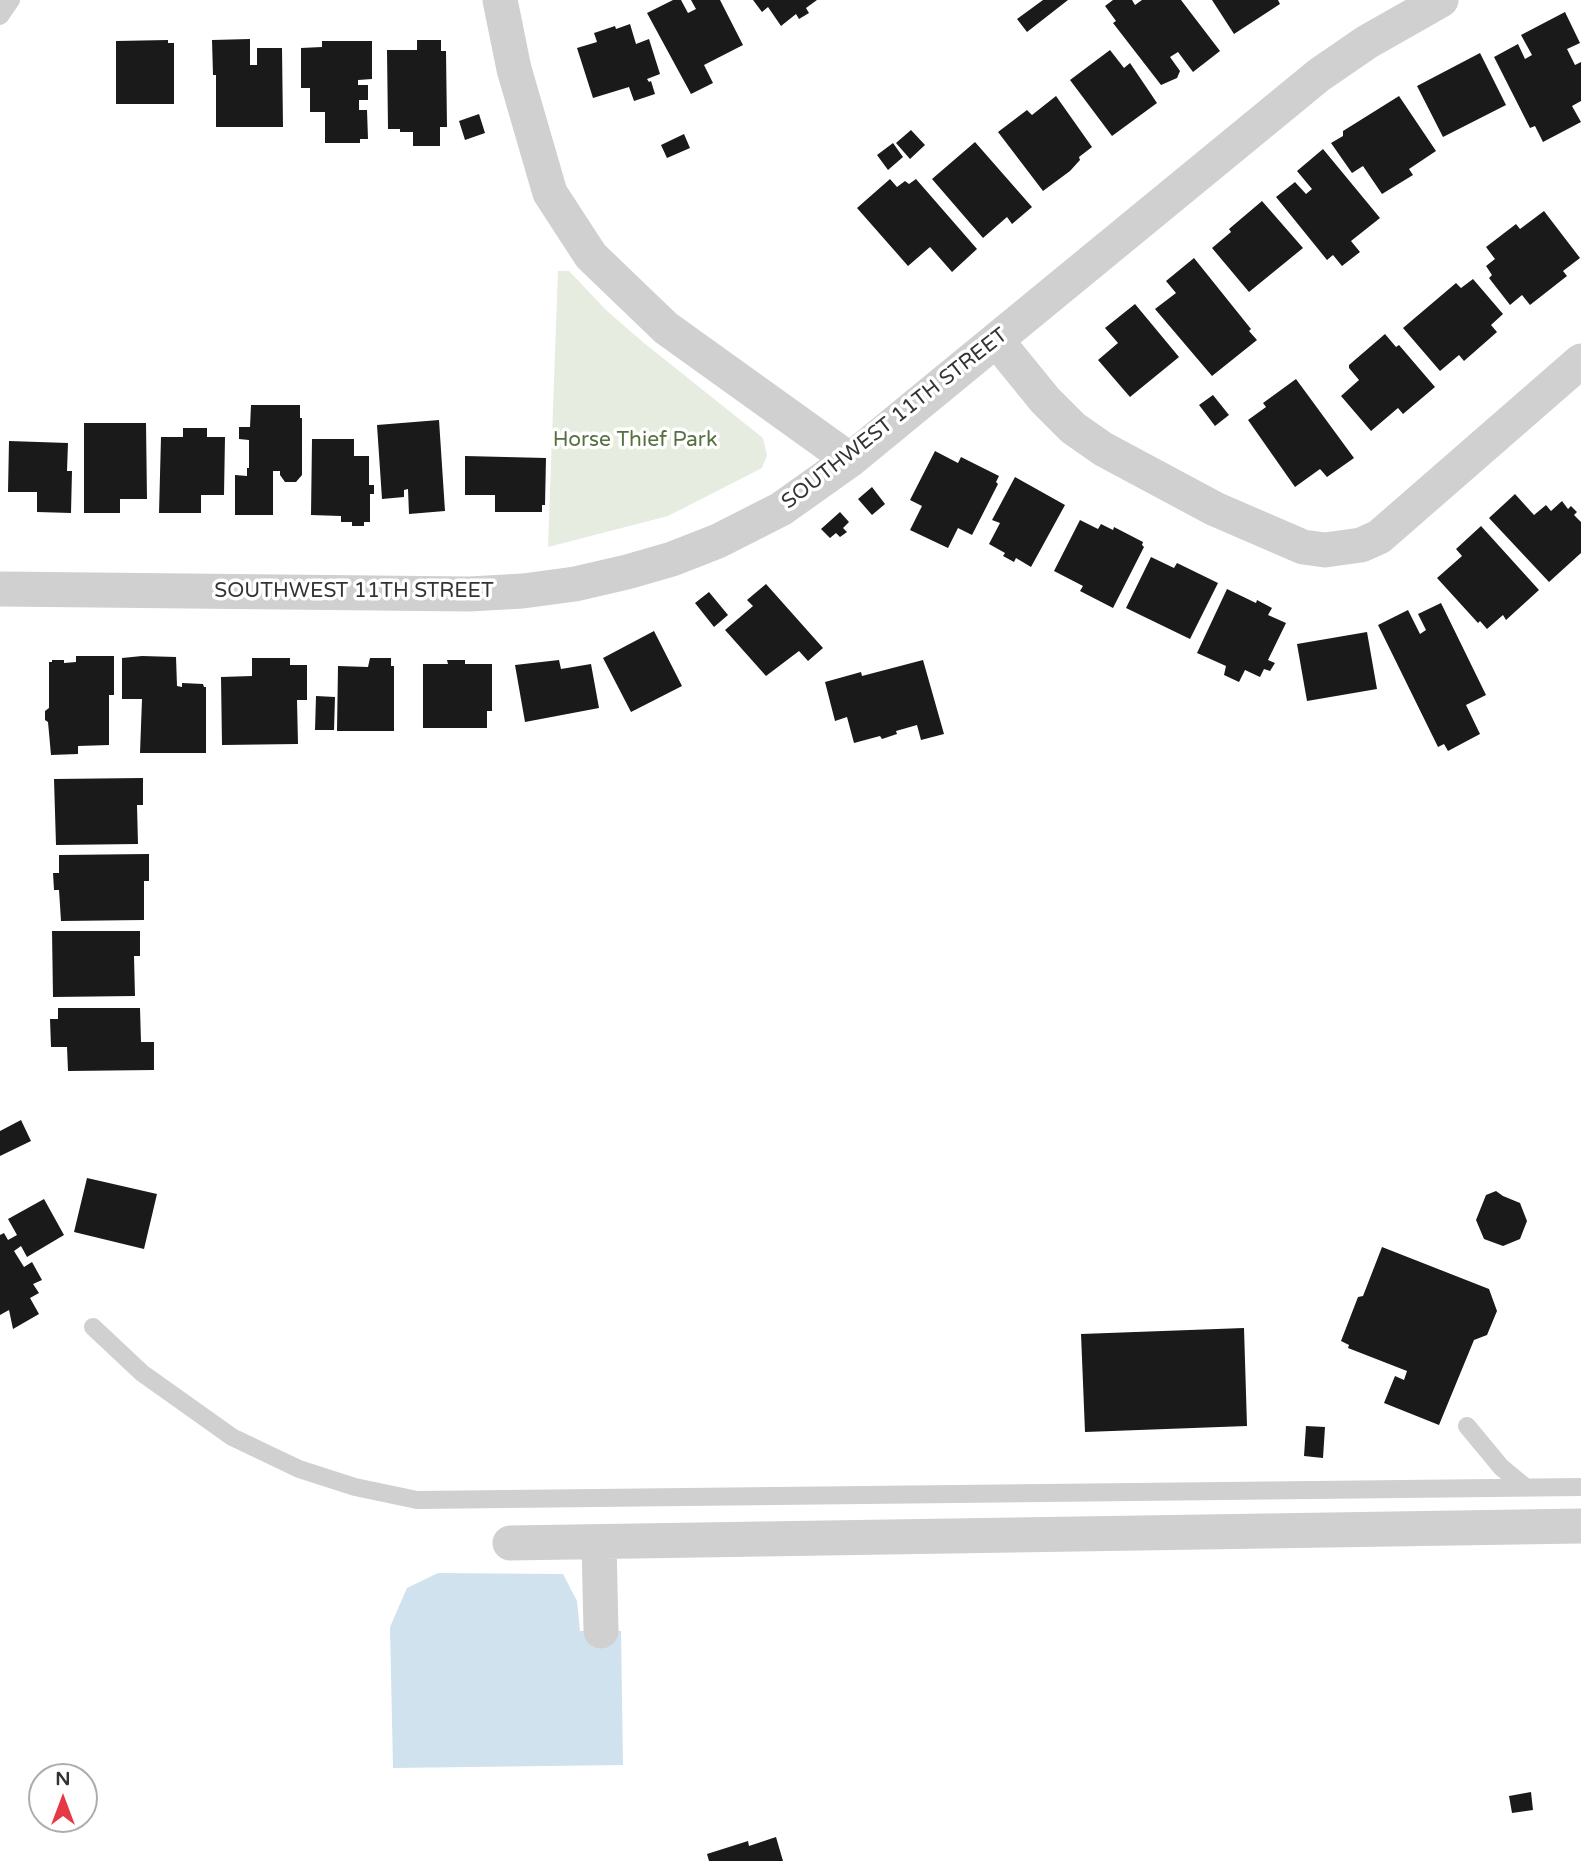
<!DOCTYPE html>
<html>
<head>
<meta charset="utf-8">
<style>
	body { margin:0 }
	#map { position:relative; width:1581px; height:1861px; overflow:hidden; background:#fff; font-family:"Varela Round",sans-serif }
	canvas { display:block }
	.north { position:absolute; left:28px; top:1763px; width:70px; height:70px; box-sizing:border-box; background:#fff; border:2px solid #adadad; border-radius:50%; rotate:0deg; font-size:19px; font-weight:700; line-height:28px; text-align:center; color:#333 }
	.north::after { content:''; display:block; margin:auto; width:24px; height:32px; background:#e63946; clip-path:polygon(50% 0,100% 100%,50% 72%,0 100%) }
</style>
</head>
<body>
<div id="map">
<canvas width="1581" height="1861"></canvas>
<div class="north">N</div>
</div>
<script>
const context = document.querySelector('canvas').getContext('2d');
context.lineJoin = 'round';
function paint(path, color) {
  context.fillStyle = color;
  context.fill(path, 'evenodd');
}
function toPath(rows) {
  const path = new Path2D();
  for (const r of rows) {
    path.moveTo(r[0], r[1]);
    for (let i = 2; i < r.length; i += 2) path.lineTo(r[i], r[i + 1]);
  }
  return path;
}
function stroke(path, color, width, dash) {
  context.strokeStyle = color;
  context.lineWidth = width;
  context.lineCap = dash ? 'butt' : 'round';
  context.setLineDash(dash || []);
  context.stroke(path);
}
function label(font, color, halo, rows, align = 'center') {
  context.font = font + ' "Varela Round",sans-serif';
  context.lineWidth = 7;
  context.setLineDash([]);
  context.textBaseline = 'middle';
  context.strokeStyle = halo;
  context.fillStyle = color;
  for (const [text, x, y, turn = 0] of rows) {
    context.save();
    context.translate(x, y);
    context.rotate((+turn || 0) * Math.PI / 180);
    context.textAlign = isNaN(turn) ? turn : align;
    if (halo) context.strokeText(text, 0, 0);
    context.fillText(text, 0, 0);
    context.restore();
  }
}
paint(toPath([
	[558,271,569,271,607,311,644,343,763,438,767,455,762,468,668,516,548,547]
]), '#e6ecdf');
paint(toPath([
	[438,1573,563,1574,577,1601,580,1631,621,1631,623,1765,393,1768,390,1627,407,1588]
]), '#cfe2ee');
paint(toPath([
	[673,0,681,0,688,13,696,9,691,0,720,0,743,45,704,65,713,83,691,94,647,13],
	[753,0,817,0,806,8,809,13,799,19,796,14,781,26,768,7,762,12],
	[1043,0,1068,0,1027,32,1017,19],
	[1113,0,1132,0,1135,5,1142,0,1181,0,1220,51,1193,72,1178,52,1170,57,1180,71,1177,78,1161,85,1113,23,1116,21,1105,6],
	[1212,0,1278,0,1280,4,1234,34],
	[1565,12,1580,43,1567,49,1575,65,1581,62,1581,101,1572,106,1581,122,1543,142,1535,126,1530,128,1494,57,1518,44,1525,59,1532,55,1521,35],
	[630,24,636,44,649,39,660,74,647,79,649,82,651,81,655,94,634,101,629,87,593,98,577,48,597,42,594,33,615,26,616,29],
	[250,39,250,65,257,65,257,48,282,48,283,127,216,127,216,75,213,75,212,40],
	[168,40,168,43,174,43,174,104,116,104,116,41],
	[417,40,441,40,441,51,446,51,447,127,440,127,440,146,413,146,413,132,400,132,400,129,388,129,387,50,417,50],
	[322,41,372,41,372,79,358,80,358,85,368,85,368,100,359,100,359,110,367,110,368,139,360,139,360,143,325,143,325,112,310,112,310,88,301,88,301,48,322,47],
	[1110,50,1124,68,1130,63,1157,103,1112,136,1070,80],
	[1480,53,1506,105,1443,137,1417,86],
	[1056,96,1092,147,1079,157,1080,160,1070,171,1043,191,998,132,1027,110,1032,115],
	[1399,96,1436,151,1409,169,1413,175,1382,194,1363,166,1352,173,1331,143,1343,136,1343,131],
	[479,114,485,133,465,140,459,121],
	[911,130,925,145,910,159,896,143],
	[684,134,690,148,667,158,661,145],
	[975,142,1032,207,1012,224,1007,217,983,238,932,179],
	[893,143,903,157,888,170,877,155],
	[1323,149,1380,218,1351,241,1360,252,1342,266,1333,255,1327,260,1276,197,1295,182,1306,194,1312,189,1297,171],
	[890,179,897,187,905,181,909,184,916,179,977,249,952,272,930,247,908,266,857,208],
	[1262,201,1303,248,1249,292,1212,248,1231,232,1229,229],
	[1544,211,1580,258,1563,271,1567,276,1530,305,1522,295,1510,305,1489,278,1492,275,1486,266,1495,259,1486,247,1516,224,1520,229],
	[1194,258,1251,329,1249,331,1257,340,1212,376,1155,309,1176,293,1166,281],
	[1473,279,1503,314,1491,325,1497,332,1464,361,1459,355,1440,371,1403,328,1456,283,1461,288],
	[1135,304,1179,357,1130,397,1098,360,1118,343,1105,328],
	[1385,334,1396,347,1399,345,1435,387,1403,414,1398,408,1371,431,1341,396,1359,380,1349,368,1349,365],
	[1296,379,1354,458,1327,477,1320,469,1295,487,1248,420,1266,407,1263,403],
	[1213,395,1229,415,1215,426,1199,405],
	[251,405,300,405,300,418,302,418,302,475,296,482,285,482,280,475,280,471,273,471,273,515,235,515,235,475,247,476,247,468,249,468,249,440,239,439,239,427,250,427],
	[439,420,445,511,409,514,408,489,404,490,404,497,382,499,377,425],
	[84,423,146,423,147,499,120,499,120,513,84,513],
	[183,428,207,428,207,437,225,437,224,495,201,495,201,513,159,513,161,437,183,437],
	[312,439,354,439,354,456,369,456,369,485,374,485,374,494,370,494,370,522,364,522,364,526,352,526,352,522,341,522,341,516,311,515],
	[9,441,68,443,67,471,72,471,71,513,37,512,37,492,8,492],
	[935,451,958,463,961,457,999,476,996,482,998,484,972,535,958,528,948,548,910,530,922,506,910,500],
	[465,456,546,458,545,505,542,505,542,512,495,512,495,495,465,495],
	[1015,477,1065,505,1031,567,1016,558,1014,562,1003,556,1005,553,989,544,1000,523,992,520],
	[872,487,885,504,872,515,858,499],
	[1515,494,1534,515,1546,505,1551,511,1562,501,1568,509,1571,506,1577,512,1574,515,1581,522,1581,553,1549,582,1489,518],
	[840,512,849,522,843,528,847,532,840,537,836,533,830,538,821,529],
	[1080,520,1098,529,1101,524,1113,530,1114,527,1143,542,1142,545,1144,547,1113,608,1080,591,1083,586,1054,571],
	[1481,526,1539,590,1506,620,1503,615,1487,629,1480,621,1478,623,1437,578,1462,556,1456,549],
	[1151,557,1174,568,1177,563,1218,583,1190,639,1126,608],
	[766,584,823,648,808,661,799,651,766,676,725,630,753,606,747,600],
	[1227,589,1256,603,1257,600,1272,608,1268,615,1286,623,1268,660,1275,663,1270,671,1264,669,1260,677,1245,670,1239,682,1224,675,1226,666,1197,653],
	[709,592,728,615,714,627,695,603],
	[1441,603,1486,695,1466,705,1480,734,1448,751,1444,744,1438,747,1378,625,1408,610,1420,634,1426,630,1418,614],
	[654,631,682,686,631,712,603,658],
	[1367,632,1377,689,1307,701,1297,644],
	[76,656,114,656,114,695,109,695,109,745,78,746,78,754,51,755,48,722,45,720,45,711,49,708,49,662,52,662,52,660,64,660,64,663,76,662],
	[142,656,176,657,177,686,182,687,182,683,203,684,204,687,206,687,206,753,140,753,142,699,122,699,122,658],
	[252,658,290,658,290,665,307,665,307,700,297,700,298,744,222,745,221,677,252,676],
	[370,658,391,658,391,666,394,666,394,731,337,731,338,666,368,667],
	[447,660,465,660,465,664,492,664,492,711,487,711,487,728,423,728,423,664,448,664],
	[559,660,561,669,591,664,599,708,525,722,515,665],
	[923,660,944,734,921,740,917,725,896,731,897,734,882,739,880,736,854,743,847,717,835,721,825,682,861,672,862,676],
	[316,696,335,697,334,730,315,730],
	[143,778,143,805,137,805,138,844,56,845,54,779],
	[149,854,149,881,144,881,144,920,61,921,59,890,54,890,53,873,59,873,59,855],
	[52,931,140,931,140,956,134,956,135,996,53,997],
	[58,1008,140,1008,141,1042,154,1042,154,1070,68,1071,67,1047,51,1047,50,1019,58,1019],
	[21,1120,31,1141,0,1156,0,1131],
	[87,1178,157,1194,144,1249,74,1232],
	[1496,1191,1503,1196,1520,1203,1527,1221,1520,1239,1503,1246,1484,1239,1476,1220,1486,1195],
	[44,1199,64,1235,27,1257,21,1246,14,1251,24,1267,32,1262,42,1280,33,1284,39,1293,30,1298,39,1314,13,1329,9,1310,0,1315,0,1235,4,1233,8,1240,17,1235,8,1219],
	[1382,1247,1489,1289,1497,1311,1487,1335,1474,1340,1439,1425,1384,1403,1395,1376,1404,1380,1407,1371,1348,1348,1349,1345,1341,1341,1358,1297,1363,1296],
	[1244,1328,1247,1426,1085,1432,1081,1334],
	[1306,1426,1325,1427,1323,1458,1304,1456],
	[1531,1792,1533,1810,1512,1813,1509,1796],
	[776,1837,783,1861,709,1861,707,1854,748,1841,749,1846]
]), '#1a1a1a');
stroke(toPath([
	[0,16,11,0],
	[93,1327,142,1373,232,1437,299,1469,355,1487,417,1500,1581,1487],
	[1467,1426,1501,1467,1525,1487]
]), '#d0d0d0', 18);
stroke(toPath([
	[500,0,514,69,550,193,591,256,666,328,850,460],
	[997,341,1045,400,1073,428,1103,449,1215,509,1303,547,1325,550,1361,545,1379,537,1581,361],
	[0,589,469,594,523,591,575,584,627,572,672,559,718,541,781,509,850,460,1319,75,1367,42,1441,0],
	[599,1542,601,1631],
	[510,1543,1581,1526]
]), '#d0d0d0', 35);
label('21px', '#333', '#fff', [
	["SOUTHWEST 11TH STREET",895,419,-38],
	["SOUTHWEST 11TH STREET",354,591]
]);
label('21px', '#56703f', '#fff', [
	["Horse Thief Park",635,440]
]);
</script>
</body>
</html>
